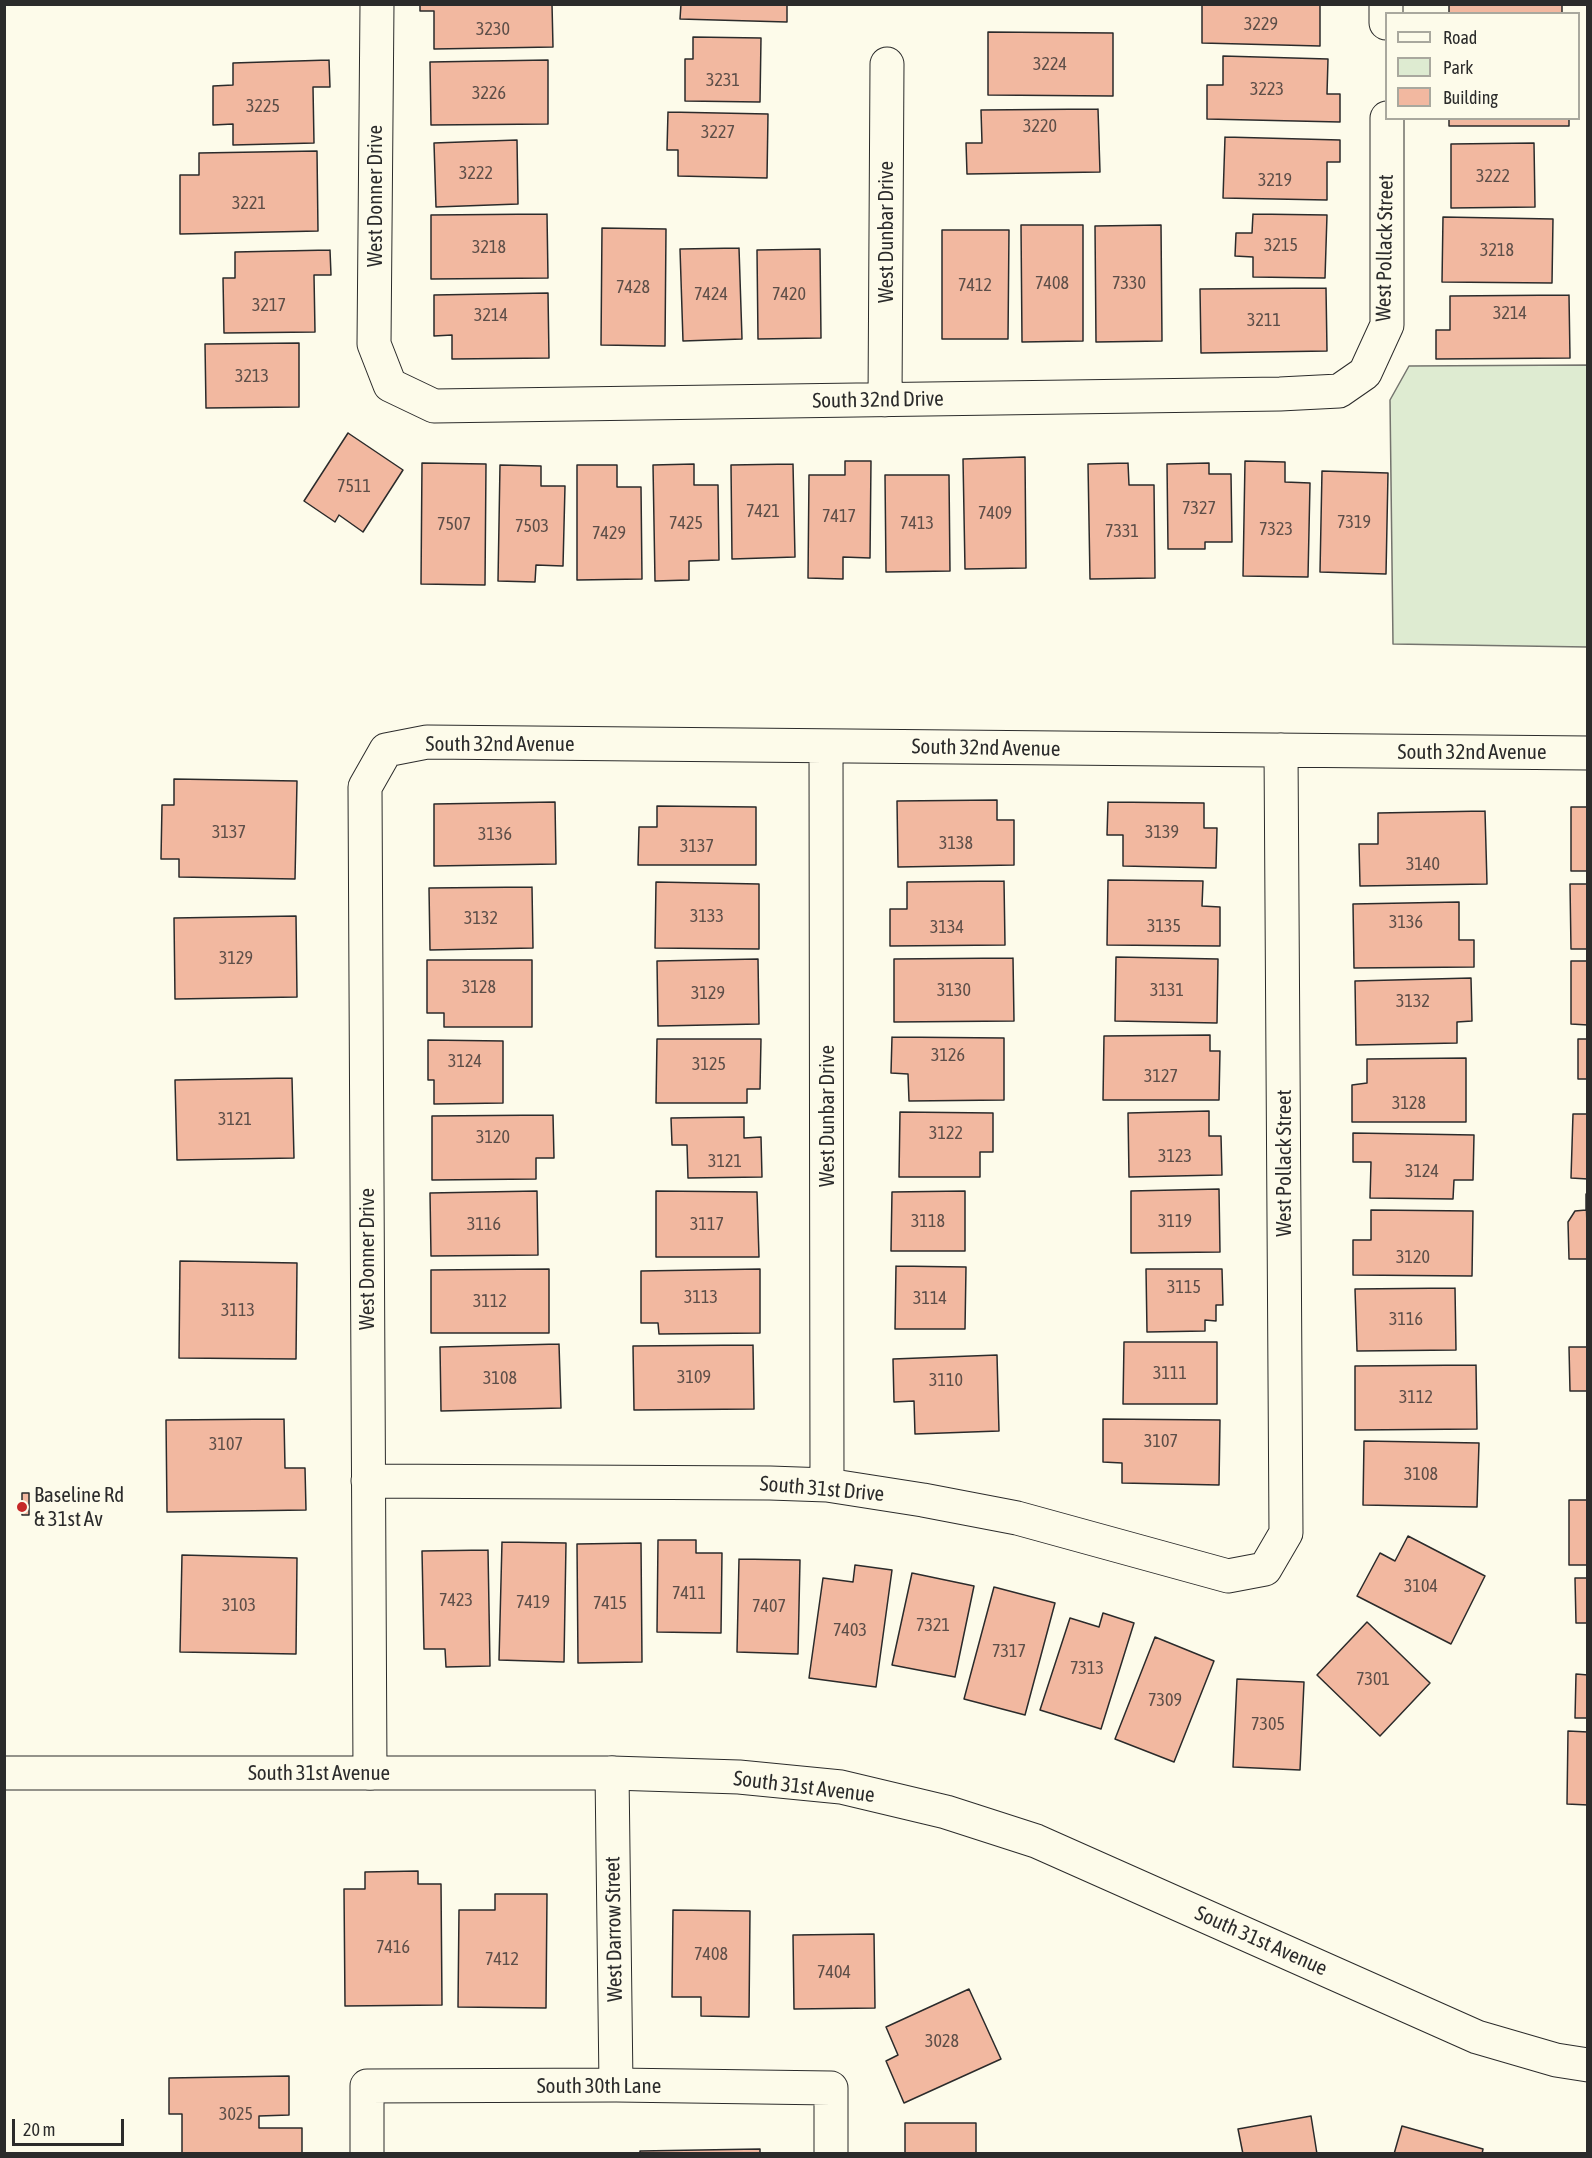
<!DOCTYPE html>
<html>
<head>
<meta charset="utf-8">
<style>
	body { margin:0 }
	#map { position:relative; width:1592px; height:2158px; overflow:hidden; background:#fdfbea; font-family:"Asap Condensed",sans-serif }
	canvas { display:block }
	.frame { position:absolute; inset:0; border:6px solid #2b2b2b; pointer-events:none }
	.legend { position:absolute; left:1385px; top:12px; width:195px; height:108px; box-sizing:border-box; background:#fdfbea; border:2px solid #a9a89e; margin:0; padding:8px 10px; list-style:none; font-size:18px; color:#2b2b2b }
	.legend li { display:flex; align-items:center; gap:12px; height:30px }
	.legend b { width:30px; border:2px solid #a9a89e }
	.scale { position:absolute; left:12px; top:2119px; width:112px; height:27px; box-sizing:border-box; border:3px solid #2b2b2b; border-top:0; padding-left:8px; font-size:18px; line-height:21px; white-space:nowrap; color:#2b2b2b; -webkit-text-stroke:4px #fdfbea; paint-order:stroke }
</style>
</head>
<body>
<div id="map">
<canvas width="1592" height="2158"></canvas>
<div class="frame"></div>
<ul class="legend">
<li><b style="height:8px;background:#fdfbea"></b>Road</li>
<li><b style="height:16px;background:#deebd1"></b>Park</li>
<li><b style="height:16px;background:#f2b8a0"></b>Building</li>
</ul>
<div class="scale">20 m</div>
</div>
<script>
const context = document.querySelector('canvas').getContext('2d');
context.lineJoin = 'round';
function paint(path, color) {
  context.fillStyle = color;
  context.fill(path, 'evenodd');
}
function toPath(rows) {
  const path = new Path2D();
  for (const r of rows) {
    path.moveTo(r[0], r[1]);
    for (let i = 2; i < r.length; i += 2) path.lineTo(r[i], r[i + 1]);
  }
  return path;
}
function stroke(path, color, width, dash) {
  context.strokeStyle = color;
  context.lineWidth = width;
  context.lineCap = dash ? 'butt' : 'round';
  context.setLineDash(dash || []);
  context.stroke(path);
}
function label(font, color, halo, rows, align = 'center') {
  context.font = font + ' "Asap Condensed",sans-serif';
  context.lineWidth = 4.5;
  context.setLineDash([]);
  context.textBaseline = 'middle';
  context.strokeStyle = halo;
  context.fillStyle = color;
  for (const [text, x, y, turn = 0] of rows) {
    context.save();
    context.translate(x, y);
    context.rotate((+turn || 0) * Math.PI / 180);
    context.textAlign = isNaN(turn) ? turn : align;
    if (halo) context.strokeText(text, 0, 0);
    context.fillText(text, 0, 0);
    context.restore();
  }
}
const green = toPath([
	[1587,365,1587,647,1393,644,1390,400,1409,366,1587,365]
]);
paint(green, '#deebd1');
stroke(green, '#74746e', 1.5);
const building = toPath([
	[420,4,552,4,553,47,434,49,434,11,420,11,420,4],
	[681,4,787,4,787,22,680,19,681,4],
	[1202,4,1320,4,1320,46,1202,43,1202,4],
	[1449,4,1562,4,1562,14,1449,14,1449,4],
	[988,32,1113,33,1113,96,988,95,988,32],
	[693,37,761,38,760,102,685,101,685,59,693,59,693,37],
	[1223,56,1328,59,1327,94,1340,94,1340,122,1207,119,1207,85,1223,85,1223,56],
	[329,60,330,87,313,87,314,143,233,145,233,124,213,125,213,86,233,85,233,63,329,60],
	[548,60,548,124,431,125,430,62,548,60],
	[1098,109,1100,172,967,174,966,143,982,143,981,110,1098,109],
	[668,112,768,114,767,178,678,176,678,150,667,150,668,112],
	[1449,118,1569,118,1569,126,1449,126,1449,118],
	[1225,137,1340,140,1340,162,1327,162,1327,200,1223,198,1225,137],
	[517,140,518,204,436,207,434,143,517,140],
	[1534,143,1535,207,1451,208,1451,144,1534,143],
	[317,151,318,231,180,234,180,175,199,175,199,153,317,151],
	[547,214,548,278,431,279,431,215,547,214],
	[1253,214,1327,215,1325,278,1253,277,1253,257,1235,256,1236,233,1252,233,1253,214],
	[1443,217,1553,219,1552,283,1442,282,1443,217],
	[1021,225,1083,225,1083,341,1022,342,1021,225],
	[1161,225,1162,341,1096,342,1095,226,1161,225],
	[602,228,666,229,665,346,601,345,602,228],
	[942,230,1009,230,1008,339,942,339,942,230],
	[739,248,742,339,683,341,680,249,739,248],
	[820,249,821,338,758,339,757,250,820,249],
	[330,250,331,275,314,275,315,332,224,333,223,278,235,278,235,252,330,250],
	[1326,288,1327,351,1201,353,1200,289,1326,288],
	[548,293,549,358,452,359,452,335,434,336,434,295,548,293],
	[1569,295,1570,358,1436,359,1436,330,1450,330,1450,296,1569,295],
	[299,343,299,407,206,408,205,344,299,343],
	[348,433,403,470,363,532,339,515,335,522,304,501,348,433],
	[1025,457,1026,568,965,569,963,459,1025,457],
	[845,461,871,461,870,558,843,557,843,579,808,578,809,475,845,475,845,461],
	[1245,461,1285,462,1285,482,1310,483,1308,577,1243,576,1245,461],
	[422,463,486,464,485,585,421,584,422,463],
	[1128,463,1129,485,1154,485,1155,578,1090,579,1088,464,1128,463],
	[1209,463,1209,474,1231,474,1232,542,1205,542,1205,549,1168,549,1167,464,1209,463],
	[694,464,694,485,718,485,719,560,689,561,689,580,655,581,653,465,694,464],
	[793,464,795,557,732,559,731,465,793,464],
	[500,465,541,466,541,486,565,486,563,566,536,565,535,582,498,581,500,465],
	[577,465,617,465,617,487,641,487,642,579,577,580,577,465],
	[1322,471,1388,473,1386,574,1320,572,1322,471],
	[885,475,949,475,950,571,886,572,885,475],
	[174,779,297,781,295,879,179,877,179,859,161,859,162,805,174,805,174,779],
	[997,800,997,820,1014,820,1014,865,898,867,897,801,997,800],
	[555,802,556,864,434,866,434,804,555,802],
	[1108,802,1204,803,1204,828,1217,828,1216,868,1123,866,1123,835,1107,835,1108,802],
	[657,806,756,807,756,865,638,865,639,827,657,827,657,806],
	[1571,807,1588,807,1588,871,1571,871,1571,807],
	[1485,811,1487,884,1360,886,1359,844,1378,844,1378,813,1485,811],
	[1108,880,1203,881,1202,906,1220,907,1220,946,1107,945,1108,880],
	[1004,881,1005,945,890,946,890,909,907,909,907,882,1004,881],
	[656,882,759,884,759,949,655,948,656,882],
	[1570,884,1588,884,1588,949,1571,949,1570,884],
	[532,887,533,948,430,950,429,888,532,887],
	[1459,902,1459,940,1474,940,1474,967,1354,968,1353,904,1459,902],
	[296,916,297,997,175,999,174,918,296,916],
	[1116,957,1218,959,1217,1023,1115,1021,1116,957],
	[1013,958,1014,1021,894,1022,894,959,1013,958],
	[758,959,759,1024,658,1026,657,961,758,959],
	[427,960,532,960,532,1027,444,1027,444,1013,427,1013,427,960],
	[1571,961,1588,961,1588,1025,1571,1024,1571,961],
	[1471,978,1472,1021,1457,1022,1457,1043,1356,1045,1355,981,1471,978],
	[1210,1035,1210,1051,1220,1051,1219,1100,1103,1100,1104,1036,1210,1035],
	[892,1037,1004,1038,1004,1100,909,1101,908,1074,891,1073,892,1037],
	[657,1039,761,1039,760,1089,747,1089,747,1103,656,1103,657,1039],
	[1578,1039,1588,1039,1588,1079,1578,1079,1578,1039],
	[428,1040,503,1041,503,1103,434,1104,434,1080,428,1080,428,1040],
	[1466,1058,1466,1122,1352,1122,1352,1085,1367,1083,1367,1059,1466,1058],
	[292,1078,294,1158,177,1160,175,1080,292,1078],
	[1209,1111,1209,1136,1221,1136,1222,1175,1129,1177,1128,1113,1209,1111],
	[900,1112,993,1113,993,1152,980,1152,980,1177,899,1177,900,1112],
	[1573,1114,1588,1114,1588,1179,1571,1178,1573,1114],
	[553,1115,554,1158,536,1158,536,1179,432,1180,432,1116,553,1115],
	[744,1117,744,1138,761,1137,762,1177,688,1178,687,1145,672,1145,671,1118,744,1117],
	[1353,1133,1474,1135,1473,1180,1454,1180,1453,1199,1370,1198,1371,1162,1353,1162,1353,1133],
	[1219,1189,1220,1252,1131,1253,1131,1191,1219,1189],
	[537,1191,538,1255,431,1256,430,1193,537,1191],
	[656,1191,757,1192,759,1257,656,1257,656,1191],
	[965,1191,965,1251,891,1251,892,1192,965,1191],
	[1586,1194,1588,1259,1569,1259,1568,1222,1575,1211,1586,1210,1586,1194],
	[1371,1210,1473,1211,1472,1276,1353,1275,1353,1240,1371,1240,1371,1210],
	[180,1261,297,1263,296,1359,179,1358,180,1261],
	[896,1266,966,1267,965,1329,895,1329,896,1266],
	[549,1269,549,1333,431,1333,431,1270,549,1269],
	[760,1269,760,1333,659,1334,658,1323,641,1323,641,1271,760,1269],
	[1146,1269,1222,1269,1223,1305,1216,1305,1216,1321,1205,1320,1205,1331,1147,1332,1146,1269],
	[1455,1288,1456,1350,1357,1351,1355,1289,1455,1288],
	[1124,1342,1217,1342,1217,1404,1123,1404,1124,1342],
	[559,1344,561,1408,441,1411,440,1347,559,1344],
	[753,1345,754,1409,634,1410,633,1346,753,1345],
	[1569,1347,1588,1347,1588,1411,1587,1391,1570,1391,1569,1347],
	[997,1355,999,1431,915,1434,914,1401,894,1402,893,1359,997,1355],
	[1476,1365,1477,1429,1355,1430,1355,1366,1476,1365],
	[284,1419,285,1468,305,1468,306,1510,167,1512,166,1420,284,1419],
	[1103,1419,1220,1420,1219,1485,1122,1483,1122,1463,1103,1462,1103,1419],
	[1364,1441,1479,1443,1477,1507,1363,1505,1364,1441],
	[22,1493,29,1493,29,1515,22,1515,22,1493],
	[1569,1500,1588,1500,1588,1565,1569,1565,1569,1500],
	[1408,1536,1485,1576,1451,1644,1357,1596,1380,1553,1395,1561,1408,1536],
	[658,1540,696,1540,696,1553,722,1553,721,1633,657,1632,658,1540],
	[502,1542,566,1543,564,1662,499,1660,502,1542],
	[641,1543,642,1662,578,1663,577,1544,641,1543],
	[488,1550,490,1666,446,1667,445,1649,424,1649,422,1551,488,1550],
	[182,1555,297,1558,296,1654,180,1652,182,1555],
	[739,1559,800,1560,798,1654,737,1652,739,1559],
	[855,1565,892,1570,876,1687,809,1678,823,1578,853,1582,855,1565],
	[912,1573,974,1586,955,1677,892,1665,912,1573],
	[1575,1578,1588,1578,1588,1623,1576,1623,1575,1578],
	[994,1587,1055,1603,1025,1715,964,1699,994,1587],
	[1103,1613,1134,1623,1101,1729,1040,1710,1070,1618,1099,1627,1103,1613],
	[1367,1622,1430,1683,1380,1736,1317,1675,1367,1622],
	[1155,1637,1214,1661,1174,1762,1115,1739,1155,1637],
	[1576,1674,1588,1675,1588,1718,1575,1718,1576,1674],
	[1237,1679,1304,1682,1300,1770,1233,1767,1237,1679],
	[1568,1731,1588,1732,1588,1805,1567,1804,1568,1731],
	[418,1871,418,1884,441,1884,442,2005,345,2006,344,1889,365,1889,365,1872,418,1871],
	[495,1894,547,1894,546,2008,458,2007,459,1910,495,1910,495,1894],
	[673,1910,750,1911,749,2017,701,2016,701,1997,672,1997,673,1910],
	[874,1934,875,2008,794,2009,793,1935,874,1934],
	[969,1989,1001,2059,904,2103,886,2061,898,2055,886,2027,969,1989],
	[289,2076,289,2115,259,2116,259,2128,302,2128,302,2154,182,2154,182,2114,169,2114,169,2078,289,2076],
	[1311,2116,1317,2154,1243,2154,1238,2129,1311,2116],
	[905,2123,976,2123,976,2154,905,2154,905,2123],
	[1402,2126,1483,2149,1482,2154,1394,2154,1402,2126],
	[760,2149,760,2154,640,2154,640,2151,760,2149]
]);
paint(building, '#f2b8a0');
stroke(building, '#2b2b2b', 1.5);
const street = toPath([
	[377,4,374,344,390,385,434,406,1280,394,1339,391,1365,373,1387,325,1387,118],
	[1386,4,1386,23],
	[885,400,887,64],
	[826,746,827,1485],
	[368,1481,770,1483,827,1485,923,1500,1017,1518,1228,1576,1265,1569,1286,1533,1281,750],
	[370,1773,365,787,386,750,427,742,1588,753],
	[612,1773,616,2085],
	[367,2154,367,2086,616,2085,831,2088,831,2154]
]);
const secondary = toPath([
	[4,1773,612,1773,739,1777,841,1787,946,1812,1036,1841,1477,2037,1556,2060,1588,2065]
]);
stroke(street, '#2b2b2b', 35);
stroke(secondary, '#2b2b2b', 35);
stroke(street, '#fdfbea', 33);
stroke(secondary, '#fdfbea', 33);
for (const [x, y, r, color] of [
	[22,1507,6,"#c62828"]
]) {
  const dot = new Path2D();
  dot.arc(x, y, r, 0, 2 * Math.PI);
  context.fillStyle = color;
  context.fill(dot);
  stroke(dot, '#fdfbea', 2);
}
label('18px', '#5d4e48', null, [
	["3229",1261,24],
	["3230",493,29],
	["3224",1050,64],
	["3231",723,80],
	["3223",1267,89],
	["3226",489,93],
	["3225",263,106],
	["3220",1040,126],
	["3227",718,132],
	["3222",476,173],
	["3222",1493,176],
	["3219",1275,180],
	["3221",249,203],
	["3215",1281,245],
	["3218",489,247],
	["3218",1497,250],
	["7408",1052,283],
	["7330",1129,283],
	["7412",975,285],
	["7428",633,287],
	["7424",711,294],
	["7420",789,294],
	["3217",269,305],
	["3214",1510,313],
	["3214",491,315],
	["3211",1264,320],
	["3213",252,376],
	["7511",354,486],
	["7327",1199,508],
	["7421",763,511],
	["7409",995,513],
	["7417",839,516],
	["7319",1354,522],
	["7425",686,523],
	["7413",917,523],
	["7507",454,524],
	["7503",532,526],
	["7323",1276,529],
	["7331",1122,531],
	["7429",609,533],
	["3137",229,832],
	["3139",1162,832],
	["3136",495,834],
	["3138",956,843],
	["3137",697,846],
	["3140",1423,864],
	["3133",707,916],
	["3132",481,918],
	["3136",1406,922],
	["3135",1164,926],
	["3134",947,927],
	["3129",236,958],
	["3128",479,987],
	["3130",954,990],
	["3131",1167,990],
	["3129",708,993],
	["3132",1413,1001],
	["3126",948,1055],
	["3124",465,1061],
	["3125",709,1064],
	["3127",1161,1076],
	["3128",1409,1103],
	["3121",235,1119],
	["3122",946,1133],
	["3120",493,1137],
	["3123",1175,1156],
	["3121",725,1161],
	["3124",1422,1171],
	["3118",928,1221],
	["3119",1175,1221],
	["3116",484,1224],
	["3117",707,1224],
	["3120",1413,1257],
	["3115",1184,1287],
	["3113",701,1297],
	["3114",930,1298],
	["3112",490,1301],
	["3113",238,1310],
	["3116",1406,1319],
	["3111",1170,1373],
	["3109",694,1377],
	["3108",500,1378],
	["3110",946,1380],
	["3112",1416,1397],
	["3107",1161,1441],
	["3107",226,1444],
	["3108",1421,1474],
	["3104",1421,1586],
	["7411",689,1593],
	["7423",456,1600],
	["7419",533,1602],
	["7415",610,1603],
	["3103",239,1605],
	["7407",769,1606],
	["7321",933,1625],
	["7403",850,1630],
	["7317",1009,1651],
	["7313",1087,1668],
	["7301",1373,1679],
	["7309",1165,1700],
	["7305",1268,1724],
	["7416",393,1947],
	["7408",711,1954],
	["7412",502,1959],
	["7404",834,1972],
	["3028",942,2041],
	["3025",236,2114]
]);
label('21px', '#2b2b2b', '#fdfbea', [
	["West Donner Drive",375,196,-90],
	["West Dunbar Drive",886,232,-90],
	["West Pollack Street",1385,248,-89],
	["South 32nd Drive",878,400,-1],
	["South 32nd Avenue",500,744],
	["South 32nd Avenue",986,748,1],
	["South 32nd Avenue",1472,752],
	["West Dunbar Drive",827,1116,-90],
	["West Pollack Street",1284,1163,-90],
	["West Donner Drive",367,1259,-90],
	["South 31st Drive",822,1489,5],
	["South 31st Avenue",319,1773],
	["South 31st Avenue",804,1787,7],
	["West Darrow Street",614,1929,-91],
	["South 31st Avenue",1261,1941,24],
	["South 30th Lane",599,2086]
]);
label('21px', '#2b2b2b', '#fdfbea', [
	["Baseline Rd",34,1495],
	["& 31st Av",34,1519]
], 'left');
</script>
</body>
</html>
